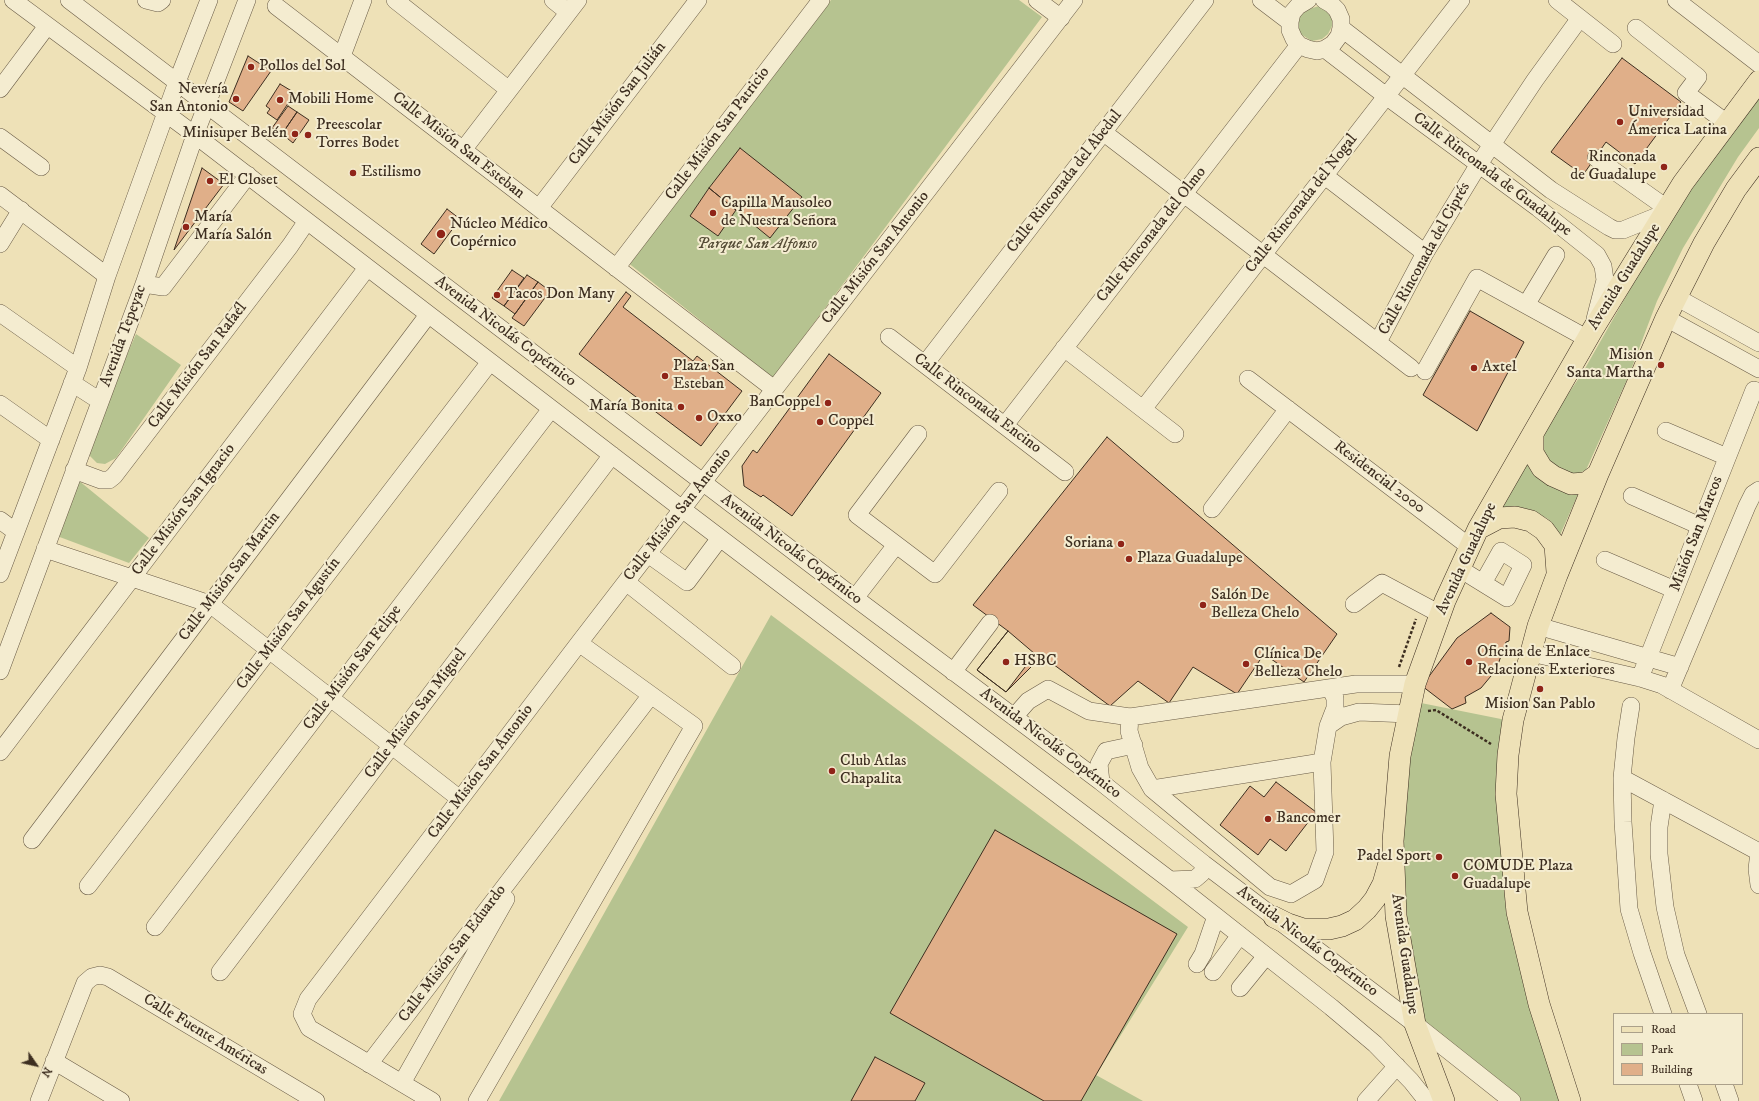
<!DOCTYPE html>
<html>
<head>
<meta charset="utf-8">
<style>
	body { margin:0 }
	#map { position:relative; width:1759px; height:1101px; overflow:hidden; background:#eee1b7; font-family:"IM FELL DW Pica",serif }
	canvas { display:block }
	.legend { position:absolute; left:1613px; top:1013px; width:130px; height:72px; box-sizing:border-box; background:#f4ecd0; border:1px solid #aba08a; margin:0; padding:5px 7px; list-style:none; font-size:12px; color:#3d2e20 }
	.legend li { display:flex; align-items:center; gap:8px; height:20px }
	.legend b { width:20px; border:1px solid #aba08a }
	.north { position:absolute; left:16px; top:1045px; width:40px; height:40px; -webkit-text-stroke:3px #f4ecd0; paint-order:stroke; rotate:124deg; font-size:11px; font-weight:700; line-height:16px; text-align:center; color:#3d2e20 }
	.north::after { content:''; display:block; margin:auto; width:14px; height:18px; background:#3d2e20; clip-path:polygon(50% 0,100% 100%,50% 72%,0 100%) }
</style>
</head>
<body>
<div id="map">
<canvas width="1759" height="1101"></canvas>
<ul class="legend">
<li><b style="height:5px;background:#eee1b7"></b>Road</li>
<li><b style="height:11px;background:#b6c390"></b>Park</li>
<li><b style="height:11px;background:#e0af89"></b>Building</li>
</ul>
<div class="north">N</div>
</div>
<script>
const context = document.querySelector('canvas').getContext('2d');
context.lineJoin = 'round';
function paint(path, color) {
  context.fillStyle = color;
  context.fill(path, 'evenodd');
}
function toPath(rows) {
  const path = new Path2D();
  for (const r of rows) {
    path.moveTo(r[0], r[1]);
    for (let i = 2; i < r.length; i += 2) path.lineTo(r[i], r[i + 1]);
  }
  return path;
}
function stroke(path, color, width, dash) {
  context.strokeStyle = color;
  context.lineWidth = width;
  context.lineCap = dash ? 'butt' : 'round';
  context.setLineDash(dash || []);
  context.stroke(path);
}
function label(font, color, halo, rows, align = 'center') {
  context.font = font + ' "IM FELL DW Pica",serif';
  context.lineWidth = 4;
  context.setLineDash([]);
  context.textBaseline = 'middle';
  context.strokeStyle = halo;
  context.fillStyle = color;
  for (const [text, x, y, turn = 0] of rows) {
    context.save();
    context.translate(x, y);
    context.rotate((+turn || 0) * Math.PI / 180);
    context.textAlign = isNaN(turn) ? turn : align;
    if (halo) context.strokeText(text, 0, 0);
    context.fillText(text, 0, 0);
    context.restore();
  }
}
paint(toPath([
	[831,0,1019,0,1042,17,773,378,627,262],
	[1319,6,1327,9,1332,18,1332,26,1328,34,1322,39,1312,41,1297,32,1299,17,1303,11],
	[1759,95,1759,128,1738,157,1683,248,1657,301,1629,375,1586,470,1572,476,1549,465,1540,450,1541,434,1583,372,1649,256,1694,185],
	[136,334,181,365,116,458,105,464,97,463,90,456,87,447],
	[1528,459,1579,492,1560,535,1548,519,1529,509,1501,508],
	[78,480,149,538,129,563,57,536],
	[771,615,1188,927,1096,1075,1143,1101,499,1101],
	[1416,702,1516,722,1515,911,1569,1101,1515,1101,1416,1023,1393,841]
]), '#b6c390');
const building = toPath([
	[248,56,271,71,243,111,229,102,248,56],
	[1622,58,1681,102,1635,164,1606,142,1583,175,1551,152,1622,58],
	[280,84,295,93,277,120,267,113,270,109,266,106,280,84],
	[288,106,297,112,282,134,272,128,288,106],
	[297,112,309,120,293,143,282,134,297,112],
	[740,148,802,197,770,238,709,188,740,148],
	[202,168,224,184,174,250,202,168],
	[709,188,736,210,718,236,690,216,709,188],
	[447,209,460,219,434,254,421,244,447,209],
	[512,270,524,278,504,306,492,298,512,270],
	[527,275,538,282,515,314,504,306,527,275],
	[538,282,550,291,524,326,512,318,538,282],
	[626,292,631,296,623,307,693,361,697,356,742,391,701,446,579,354,626,292],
	[1470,311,1524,342,1477,431,1423,395,1470,311],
	[829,354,881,393,792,516,763,495,761,497,744,486,742,466,753,450,757,453,829,354],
	[1107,437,1337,634,1304,682,1264,654,1237,694,1193,667,1169,703,1138,681,1110,706,1042,656,1006,692,977,670,1008,631,973,605,1107,437],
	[1491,613,1510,627,1509,641,1506,642,1496,670,1481,688,1465,697,1466,703,1452,709,1422,686,1457,638,1491,613],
	[1008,631,1035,654,1006,692,977,670,1008,631],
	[1276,782,1316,812,1286,851,1270,839,1258,855,1220,825,1250,786,1264,797,1276,782],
	[995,830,1177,934,1081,1101,1044,1101,890,1013,995,830],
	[875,1057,925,1083,915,1101,851,1101,875,1057]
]);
paint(building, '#e0af89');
stroke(building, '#3d2e20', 1);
const minor = toPath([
	[13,0,195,135,682,509,1170,880,1331,1007,1375,1044,1411,1081,1427,1101],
	[69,0,855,598,1101,782,1204,864,1415,1024,1512,1101],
	[146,0,158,3,162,0],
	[395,0,509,90],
	[553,0,568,12],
	[1037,0,1061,18],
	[1261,0,1290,22],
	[1308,0,1298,6,1292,13,1290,22,1290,30,1294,39,1299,45,1308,49,1317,51,1325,49,1333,44,1339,36,1341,28,1341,19,1337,10,1331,4,1324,0],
	[1557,0,1613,44],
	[1676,0,1759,64],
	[276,6,774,389],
	[1341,28,1551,190,1609,227,1615,230,1623,230,1665,213],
	[1636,28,1698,77,1686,93,1727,123],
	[1325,49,1386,96,1538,208,1597,255,1603,266,1605,280,1595,319],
	[342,56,363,0],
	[0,89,47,26],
	[1103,132,1411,368],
	[0,137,41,167],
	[463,150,578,0],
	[1596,158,1668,209],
	[1325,176,1425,253],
	[0,195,107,276],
	[539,208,698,0],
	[0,244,21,210],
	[616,268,821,0],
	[144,284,163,287,248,175],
	[1676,297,1759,343],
	[1526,305,1556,255],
	[0,313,78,368],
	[1666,318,1759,369],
	[889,337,1065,472],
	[1378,342,1425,253,1479,164,1535,80,1580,18],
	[1064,348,1175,434],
	[925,364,1205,0],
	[1425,371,1477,278,1588,339],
	[1248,379,1470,547],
	[72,383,100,401],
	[0,404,51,440],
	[1143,409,1461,0],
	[1005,425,1299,45],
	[1666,431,1727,457],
	[918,434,857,515,935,574,999,491],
	[74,470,101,480,109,480,114,476,290,246,307,221],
	[1632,496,1700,526],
	[1212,509,1288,409],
	[0,520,16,532],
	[45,549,210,604,460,799],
	[648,554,687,582,720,538],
	[1605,560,1675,590],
	[1460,569,1507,598,1523,565,1501,551,1483,583],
	[0,574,78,368,107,276,177,82,209,0],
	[626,582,732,666],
	[855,598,896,545],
	[1354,604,1382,583,1440,614],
	[1538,626,1680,667],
	[1531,653,1640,678,1662,685,1759,740],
	[0,671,144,284,195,135,247,0],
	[953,672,990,623],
	[1640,678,1754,390],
	[1670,690,1747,506,1753,494,1759,490],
	[1631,706,1626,738,1622,778,1623,822,1629,909,1642,953,1663,1014],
	[1014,717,1028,701,1048,689,1089,711,1130,717,1356,684,1415,684],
	[1130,717,1129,731,1140,768,1152,789,1270,887,1291,894,1315,880,1325,852,1322,762,1328,726,1335,708,1335,698,1330,688],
	[1328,726,1341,717,1359,712,1409,714],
	[0,752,367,268],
	[1622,778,1759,852],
	[1101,782,1099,764,1106,751,1134,745],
	[1152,789,1322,762],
	[1663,800,1659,827,1659,854,1665,907,1676,955,1698,1014],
	[32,840,428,315],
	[1759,852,1757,869,1759,885],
	[1170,880,1195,879,1202,873,1204,864],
	[88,886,490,362],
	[155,927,551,409],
	[1197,964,1203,954,1216,916],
	[220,972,612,455],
	[1213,972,1240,935],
	[1240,988,1266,956],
	[54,1061,121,1101],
	[369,1064,651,695],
	[402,1083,506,899],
	[1688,1084,1694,1101],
	[1724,1084,1730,1101],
	[39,1101,85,983,92,977,100,975,108,977,316,1101],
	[432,1101,309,1028,302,1014,308,999,579,643,1074,0],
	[477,1101,694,726,579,643],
	[1366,1101,1397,1066]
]);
const major = toPath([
	[1533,434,1533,453,1542,468,1553,476,1571,484,1586,483,1598,474],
	[1478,529,1499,518,1515,517,1531,521,1544,530,1555,545,1557,572],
	[1274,917,1288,924,1303,929,1329,929,1342,926,1355,920,1367,909,1375,899,1383,884,1389,863],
	[1444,1101,1415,1024,1396,916,1393,841,1400,756,1415,684,1445,601,1478,529,1593,329,1683,183,1759,81],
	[1570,1101,1539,1004,1517,912,1506,794,1508,755,1513,720,1538,626,1557,575,1598,474,1666,318,1704,243,1736,189,1759,158]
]);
stroke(minor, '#695b46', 18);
stroke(major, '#3d2e20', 22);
stroke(toPath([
	[1399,667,1416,619],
	[1428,711,1436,710,1491,744]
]), '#3d2e20', 2.5, [3, 2]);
stroke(minor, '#f4ecd0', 17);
stroke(major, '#eee1b7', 21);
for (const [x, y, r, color] of [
	[251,67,4,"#8f2418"],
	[236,99,4,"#8f2418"],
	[280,100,4,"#8f2418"],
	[1620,122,4,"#8f2418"],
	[295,134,4,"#8f2418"],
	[308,135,4,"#8f2418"],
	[1664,167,4,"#8f2418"],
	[353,173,4,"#8f2418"],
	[210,181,4,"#8f2418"],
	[713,213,4,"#8f2418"],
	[186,227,4,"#8f2418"],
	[441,234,5,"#8f2418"],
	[497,295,4,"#8f2418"],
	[1661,365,4,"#8f2418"],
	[1474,368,4,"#8f2418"],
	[665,376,4,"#8f2418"],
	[828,403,4,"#8f2418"],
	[681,407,4,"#8f2418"],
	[699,418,4,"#8f2418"],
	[820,422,4,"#8f2418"],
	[1121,544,4,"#8f2418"],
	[1129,559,4,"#8f2418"],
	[1203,605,4,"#8f2418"],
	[1006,662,4,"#8f2418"],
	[1469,662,4,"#8f2418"],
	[1246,664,4,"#8f2418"],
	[1540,689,4,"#8f2418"],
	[832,771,4,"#8f2418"],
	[1268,819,4,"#8f2418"],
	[1439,857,4,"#8f2418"],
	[1455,876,4,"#8f2418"]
]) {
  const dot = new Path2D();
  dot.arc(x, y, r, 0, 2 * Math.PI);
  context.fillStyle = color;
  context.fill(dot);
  stroke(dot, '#f4ecd0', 1.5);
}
label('16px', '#3d2e20', '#f4ecd0', [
	["Pollos del Sol",259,67],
	["Nevería",228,90,"right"],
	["San Antonio",228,108,"right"],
	["Mobili Home",288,100],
	["Universidad",1628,113],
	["Ámerica Latina",1628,131],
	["Preescolar",316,126],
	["Torres Bodet",316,144],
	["Minisuper Belén",287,134,"right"],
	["Rinconada",1656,158,"right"],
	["de Guadalupe",1656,176,"right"],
	["Estilismo",361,173],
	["El Closet",218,181],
	["Capilla Mausoleo",721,204],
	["de Nuestra Señora",721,222],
	["María",194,218],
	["María Salón",194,236],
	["Núcleo Médico",450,225],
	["Copérnico",450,243],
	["Tacos Don Many",505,295],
	["Mision",1653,356,"right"],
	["Santa Martha",1653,374,"right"],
	["Plaza San",673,367],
	["Esteban",673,385],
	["Axtel",1482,368],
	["BanCoppel",820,403,"right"],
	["María Bonita",673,407,"right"],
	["Oxxo",707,418],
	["Coppel",828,422],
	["Soriana",1113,544,"right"],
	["Plaza Guadalupe",1137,559],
	["Salón De",1211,596],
	["Belleza Chelo",1211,614],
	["Oficina de Enlace",1477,653],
	["Relaciones Exteriores",1477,671],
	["Clínica De",1254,655],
	["Belleza Chelo",1254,673],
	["HSBC",1014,662],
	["Mision San Pablo",1540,705,"center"],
	["Club Atlas",840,762],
	["Chapalita",840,780],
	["Bancomer",1276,819],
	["Padel Sport",1431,857,"right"],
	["COMUDE Plaza",1463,867],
	["Guadalupe",1463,885]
], 'left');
label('16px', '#3d2e20', '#f4ecd0', [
	["Calle Misión San Julián",618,104,-53],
	["Calle Misión San Patricio",718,134,-53],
	["Calle Misión San Esteban",458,146,38],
	["Calle Rinconada de Guadalupe",1492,175,37],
	["Calle Rinconada del Abedul",1065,182,-52],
	["Calle Rinconada del Nogal",1302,204,-52],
	["Calle Rinconada del Olmo",1152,235,-52],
	["Calle Misión San Antonio",876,258,-52],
	["Calle Rinconada del Ciprés",1425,259,-61],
	["Avenida Guadalupe",1625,277,-58],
	["Avenida Nicolás Copérnico",505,332,37],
	["Avenida Tepeyac",124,336,-70],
	["Calle Misión San Rafaél",198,366,-53],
	["Calle Rinconada Encino",977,404,37],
	["Residencial 2000",1379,478,37],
	["Calle Misión San Ignacio",184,510,-53],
	["Calle Misión San Antonio",678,515,-52],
	["Misión San Marcos",1697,534,-69],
	["Avenida Nicolás Copérnico",791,550,37],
	["Avenida Guadalupe",1467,559,-65],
	["Calle Misión San Martin",230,577,-53],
	["Calle Misión San Agustín",289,624,-53],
	["Calle Misión San Felipe",353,668,-53],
	["Calle Misión San Miguel",416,714,-53],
	["Avenida Nicolás Copérnico",1050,744,37],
	["Calle Misión San Antonio",481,772,-53],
	["Avenida Nicolás Copérnico",1307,942,37],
	["Calle Misión San Eduardo",453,954,-53],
	["Avenida Guadalupe",1404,954,82],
	["Calle Fuente Américas",205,1035,31]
]);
label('italic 16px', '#554c36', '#f4ecd0', [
	["Parque San Alfonso",757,245]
]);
</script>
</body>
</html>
